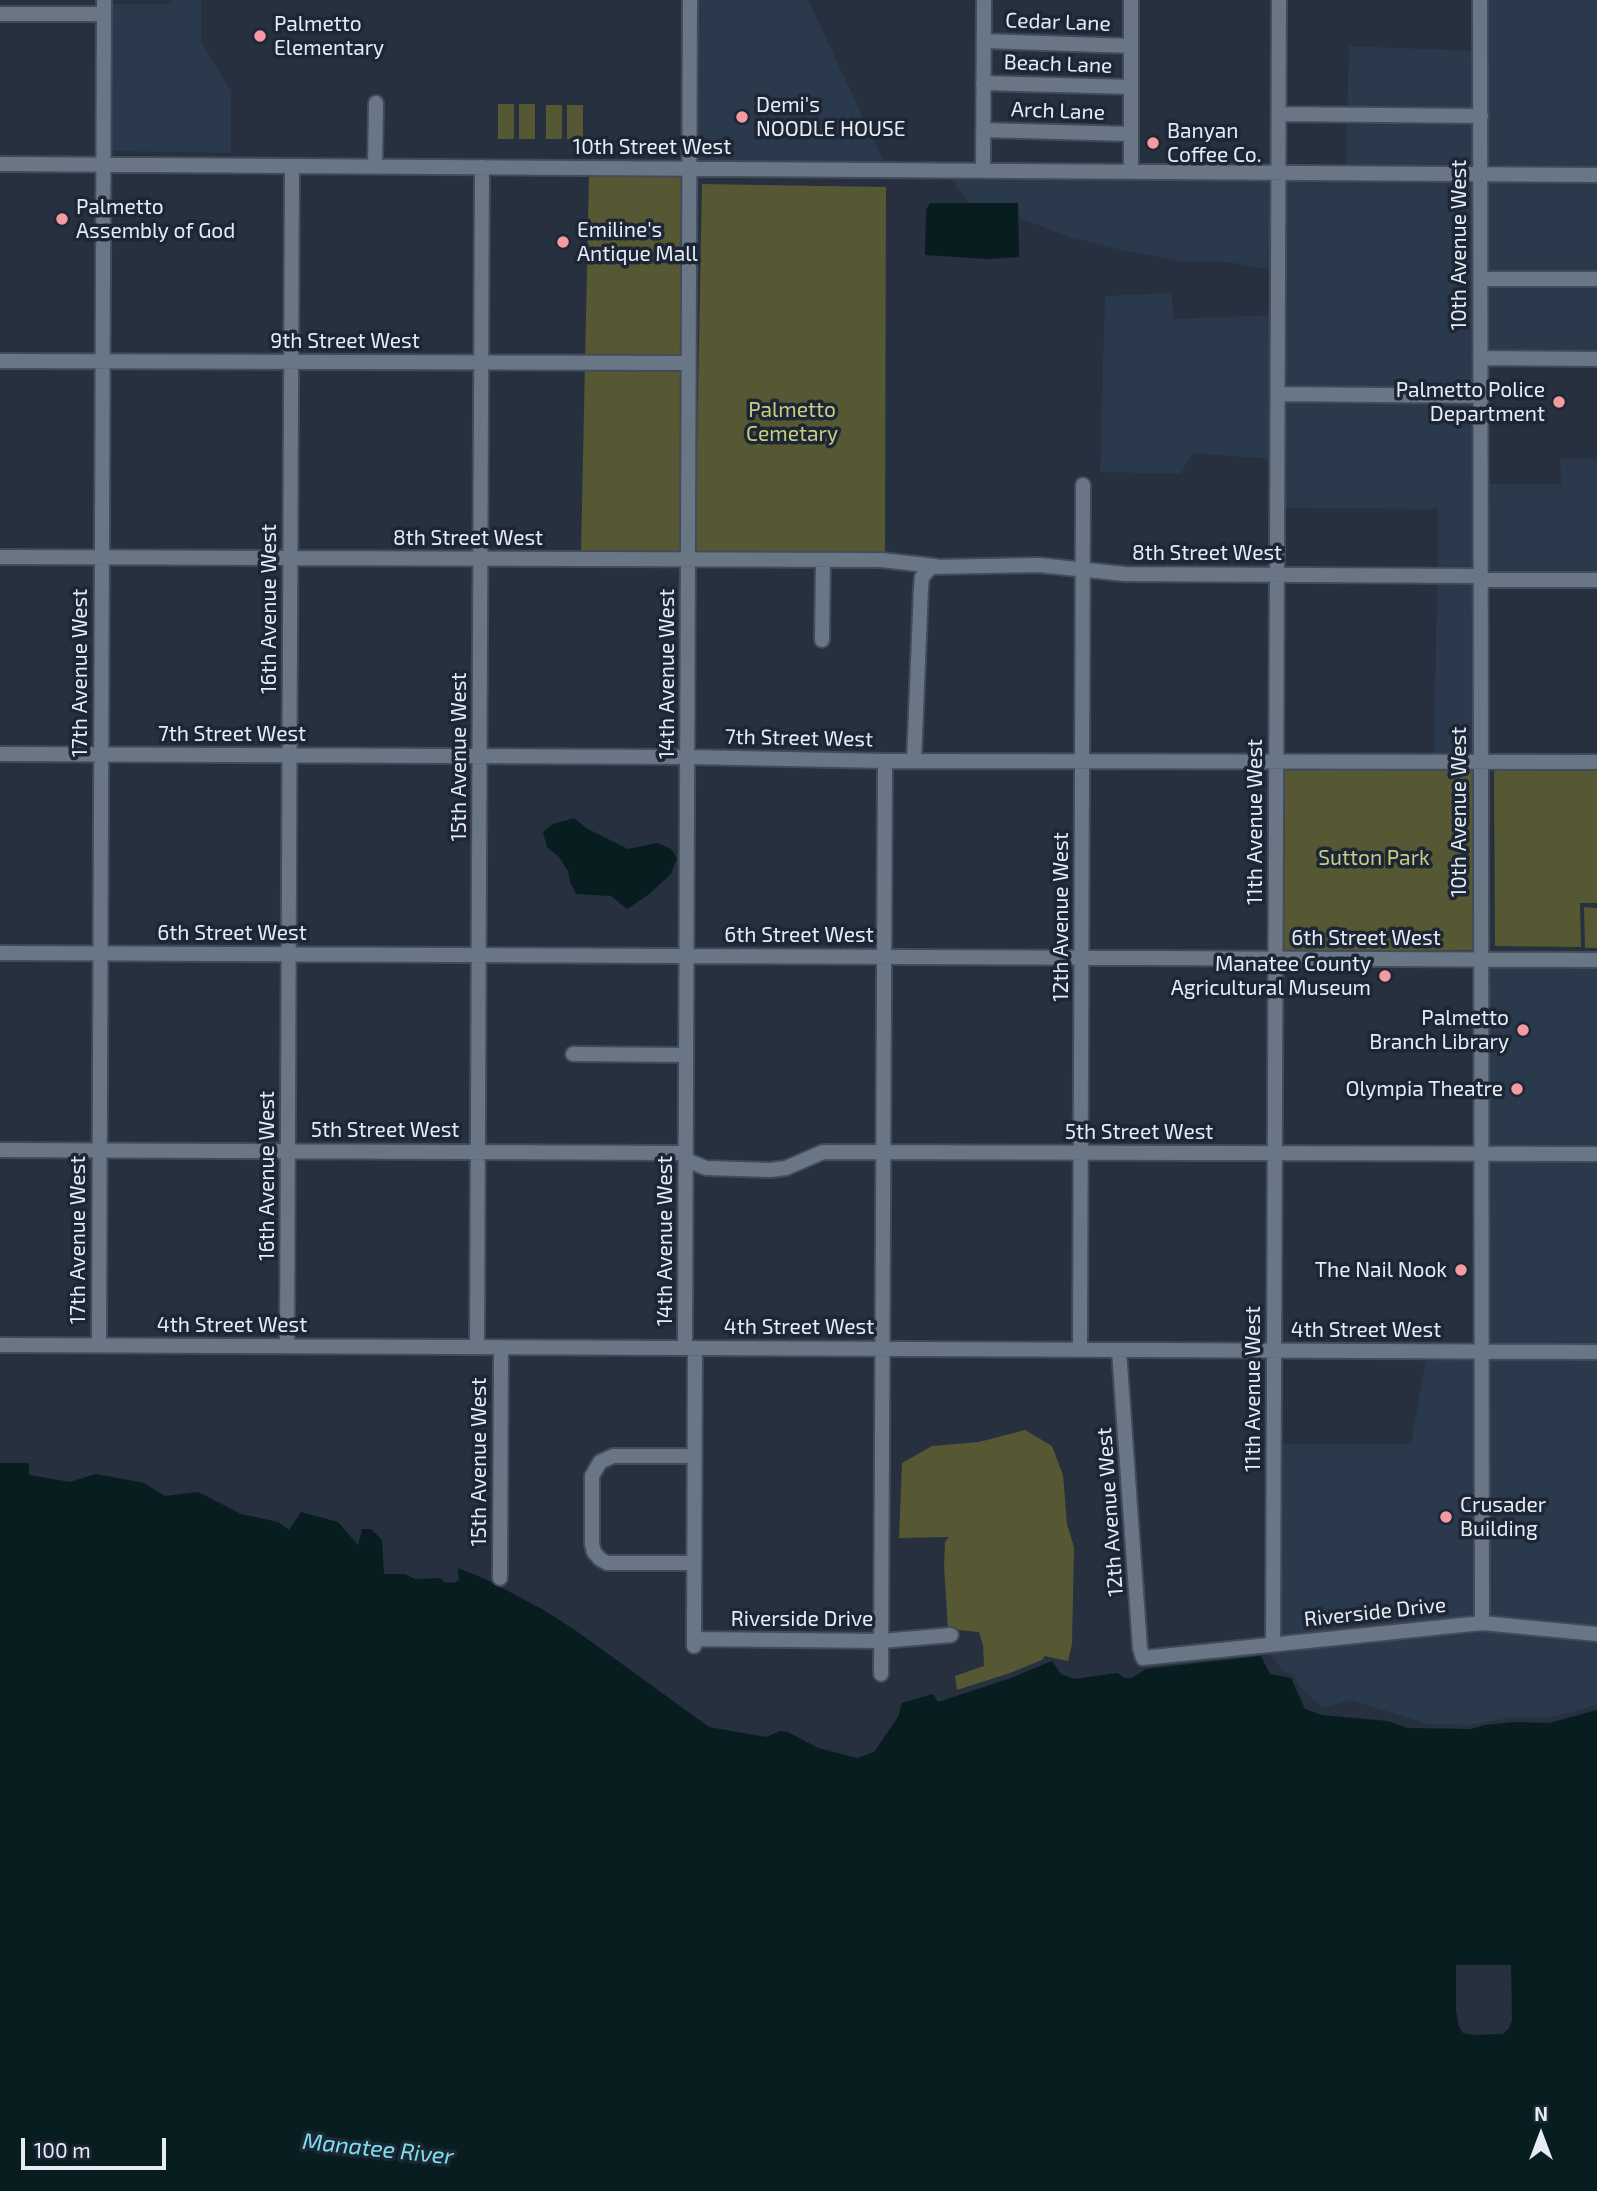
<!DOCTYPE html>
<html>
<head>
<meta charset="utf-8">
<style>
	body { margin:0 }
	#map { position:relative; width:1597px; height:2191px; overflow:hidden; background:#26303e; font-family:"Exo 2",sans-serif }
	canvas { display:block }
	.north { position:absolute; left:1506px; top:2100px; width:70px; height:70px; -webkit-text-stroke:5px #1c2634; paint-order:stroke; rotate:0deg; font-size:19px; font-weight:700; line-height:28px; text-align:center; color:#e5ecf5 }
	.north::after { content:''; display:block; margin:auto; width:24px; height:32px; background:#e5ecf5; clip-path:polygon(50% 0,100% 100%,50% 72%,0 100%) }
	.scale { position:absolute; left:21px; top:2138px; width:145px; height:32px; box-sizing:border-box; border:4px solid #e5ecf5; border-top:0; padding-left:9px; font-size:21px; line-height:24px; white-space:nowrap; color:#e5ecf5; -webkit-text-stroke:5px #1c2634; paint-order:stroke }
</style>
</head>
<body>
<div id="map">
<canvas width="1597" height="2191"></canvas>
<div class="north">N</div>
<div class="scale">100 m</div>
</div>
<script>
const context = document.querySelector('canvas').getContext('2d');
context.lineJoin = 'round';
function paint(path, color) {
  context.fillStyle = color;
  context.fill(path, 'evenodd');
}
function toPath(rows) {
  const path = new Path2D();
  for (const r of rows) {
    path.moveTo(r[0], r[1]);
    for (let i = 2; i < r.length; i += 2) path.lineTo(r[i], r[i + 1]);
  }
  return path;
}
function stroke(path, color, width, dash) {
  context.strokeStyle = color;
  context.lineWidth = width;
  context.lineCap = dash ? 'butt' : 'round';
  context.setLineDash(dash || []);
  context.stroke(path);
}
function label(font, color, halo, rows, align = 'center') {
  context.font = font + ' "Exo 2",sans-serif';
  context.lineWidth = 7;
  context.setLineDash([]);
  context.textBaseline = 'middle';
  context.strokeStyle = halo;
  context.fillStyle = color;
  for (const [text, x, y, turn = 0] of rows) {
    context.save();
    context.translate(x, y);
    context.rotate((+turn || 0) * Math.PI / 180);
    context.textAlign = isNaN(turn) ? turn : align;
    if (halo) context.strokeText(text, 0, 0);
    context.fillText(text, 0, 0);
    context.restore();
  }
}
paint(toPath([
	[172,0,201,0,201,42,231,91,231,153,111,151,112,4,171,4],
	[695,0,808,0,885,164,695,162],
	[1485,0,1597,0,1597,169,1485,168],
	[1349,46,1475,51,1475,113,1347,113],
	[1347,124,1475,125,1475,168,1346,168],
	[948,176,1274,178,1273,270,1227,262,1180,261,1121,250,1070,237,1019,218,1018,203,970,203],
	[1284,178,1475,180,1475,390,1283,388,1287,272,1283,271],
	[1485,180,1597,181,1597,273,1486,273],
	[1486,284,1597,284,1597,353,1485,353],
	[1171,293,1174,319,1273,315,1272,459,1192,453,1181,474,1100,472,1105,296],
	[1283,400,1475,402,1474,570,1438,569,1438,509,1282,508],
	[1560,459,1597,459,1597,575,1485,575,1483,484,1561,484],
	[1437,581,1475,581,1475,755,1434,756],
	[1485,965,1597,965,1597,1148,1486,1147],
	[1486,1158,1597,1160,1597,1346,1488,1345],
	[1426,1357,1478,1357,1477,1618,1278,1637,1281,1538,1280,1444,1411,1444],
	[1488,1357,1597,1357,1597,1629,1487,1618],
	[1482,1629,1597,1640,1597,1705,1549,1718,1514,1717,1470,1725,1428,1724,1351,1700,1323,1708,1299,1686,1294,1675,1285,1672,1270,1655,1271,1649]
]), '#2a394c');
paint(toPath([
	[498,104,514,104,514,139,498,139],
	[519,104,535,104,535,139,519,139],
	[546,105,562,105,562,139,546,139],
	[567,105,583,105,583,140,567,139],
	[589,173,685,174,680,553,581,552],
	[702,184,886,187,885,553,695,553],
	[1279,765,1477,765,1476,950,1280,953],
	[1597,766,1597,903,1580,903,1581,947,1495,946,1494,767],
	[1584,907,1597,908,1597,948,1585,948],
	[1025,1430,1052,1446,1063,1475,1067,1524,1074,1547,1072,1644,1068,1661,1045,1656,1042,1660,1010,1673,957,1690,955,1676,984,1666,983,1645,979,1632,948,1629,944,1566,945,1542,949,1537,899,1538,902,1463,932,1446,979,1442]
]), '#565733');
paint(toPath([
	[930,203,1018,203,1019,257,987,259,925,255,926,210],
	[574,818,586,828,628,849,657,843,671,849,677,858,671,874,648,895,627,909,611,896,576,894,570,882,568,871,559,857,547,847,543,832,553,824],
	[0,1463,29,1463,29,1475,70,1482,96,1474,144,1483,165,1496,198,1492,241,1514,278,1522,289,1530,301,1512,338,1522,358,1545,362,1529,371,1529,382,1540,384,1574,405,1574,415,1579,441,1578,444,1582,454,1583,459,1580,458,1568,485,1579,542,1609,575,1630,709,1727,766,1737,780,1731,788,1732,818,1748,857,1758,874,1752,898,1717,902,1703,933,1694,938,1702,1011,1678,1052,1661,1061,1674,1074,1679,1117,1673,1125,1678,1132,1678,1146,1669,1261,1656,1270,1674,1291,1678,1305,1709,1322,1715,1387,1721,1408,1728,1471,1729,1485,1725,1515,1722,1549,1723,1597,1710,1597,2191,0,2191]
]), '#081d1f');
paint(toPath([
	[1456,1965,1511,1965,1512,2020,1509,2028,1503,2034,1474,2035,1463,2033,1459,2027,1456,2011]
]), '#26303e');
const minor = toPath([
	[1480,0,1482,1623],
	[0,14,104,14],
	[984,41,1131,46],
	[983,83,1131,87],
	[1279,114,1481,116],
	[983,130,1131,134],
	[0,164,1597,175],
	[375,166,376,103],
	[983,170,984,0],
	[1131,172,1131,0],
	[1481,279,1597,279],
	[1480,358,1597,359],
	[0,361,689,363],
	[1278,394,1480,396],
	[0,557,881,560,935,566],
	[1480,580,1597,580],
	[822,640,823,560],
	[0,754,688,757,885,761,1597,762],
	[914,761,921,588,922,577,931,567,1039,565,1125,574,1480,576],
	[0,953,1597,960],
	[573,1054,686,1055],
	[0,1150,686,1153],
	[686,1160,706,1168,770,1170,786,1168,823,1152,1597,1154],
	[0,1345,1597,1352],
	[99,1345,104,0],
	[287,1346,292,166],
	[477,1347,482,167],
	[685,1348,690,0],
	[1080,1349,1083,485],
	[1119,1350,1140,1648,1143,1658,1482,1623,1597,1634],
	[694,1563,607,1563,600,1559,594,1552,592,1544,592,1476,600,1462,613,1456,695,1456],
	[500,1578,501,1347],
	[694,1639,881,1641,951,1635],
	[1273,1643,1279,0],
	[694,1646,695,1348],
	[881,1674,885,761]
]);
stroke(minor, '#424b57', 18);
stroke(minor, '#697686', 14);
for (const [x, y, r, color] of [
	[260,36,7,"#f49aa1"],
	[742,117,7,"#f49aa1"],
	[1153,143,7,"#f49aa1"],
	[62,219,7,"#f49aa1"],
	[563,242,7,"#f49aa1"],
	[1559,402,7,"#f49aa1"],
	[1385,976,7,"#f49aa1"],
	[1523,1030,7,"#f49aa1"],
	[1517,1089,7,"#f49aa1"],
	[1461,1270,7,"#f49aa1"],
	[1446,1517,7,"#f49aa1"]
]) {
  const dot = new Path2D();
  dot.arc(x, y, r, 0, 2 * Math.PI);
  context.fillStyle = color;
  context.fill(dot);
  stroke(dot, '#1c2634', 2.5);
}
label('21px', '#e5ecf5', '#1c2634', [
	["Cedar Lane",1058,22,2],
	["Beach Lane",1058,64,2],
	["Arch Lane",1058,111,2],
	["10th Street West",652,147],
	["10th Avenue West",1459,245,-90],
	["9th Street West",345,341],
	["8th Street West",468,538],
	["8th Street West",1207,553],
	["16th Avenue West",269,609,-90],
	["17th Avenue West",80,673,-90],
	["14th Avenue West",667,674,-90],
	["7th Street West",232,734],
	["7th Street West",799,738,1],
	["15th Avenue West",459,757,-90],
	["10th Avenue West",1459,812,-90],
	["11th Avenue West",1255,822,-90],
	["12th Avenue West",1061,917,-90],
	["6th Street West",232,933],
	["6th Street West",799,935],
	["6th Street West",1366,938],
	["5th Street West",385,1130],
	["5th Street West",1139,1132],
	["16th Avenue West",267,1176,-90],
	["17th Avenue West",78,1240,-90],
	["14th Avenue West",665,1241,-90],
	["4th Street West",232,1325],
	["4th Street West",799,1327],
	["4th Street West",1366,1330],
	["11th Avenue West",1253,1389,-90],
	["15th Avenue West",479,1462,-90],
	["12th Avenue West",1110,1512,-94],
	["Riverside Drive",1375,1612,-6],
	["Riverside Drive",802,1619]
]);
label('21px', '#e5ecf5', '#1c2634', [
	["Palmetto",274,24],
	["Elementary",274,48],
	["Demi's",756,105],
	["NOODLE HOUSE",756,129],
	["Banyan",1167,131],
	["Coffee Co.",1167,155],
	["Palmetto",76,207],
	["Assembly of God",76,231],
	["Emiline's",577,230],
	["Antique Mall",577,254],
	["Palmetto Police",1545,390,"right"],
	["Department",1545,414,"right"],
	["Manatee County",1371,964,"right"],
	["Agricultural Museum",1371,988,"right"],
	["Palmetto",1509,1018,"right"],
	["Branch Library",1509,1042,"right"],
	["Olympia Theatre",1503,1089,"right"],
	["The Nail Nook",1447,1270,"right"],
	["Crusader",1460,1505],
	["Building",1460,1529]
], 'left');
label('21px', '#cacd81', '#1c2634', [
	["Palmetto",792,410],
	["Cemetary",792,434],
	["Sutton Park",1374,858]
]);
label('italic 23px', '#79e2ed', '#1c2634', [
	["Manatee River",378,2149,6]
]);
</script>
</body>
</html>
